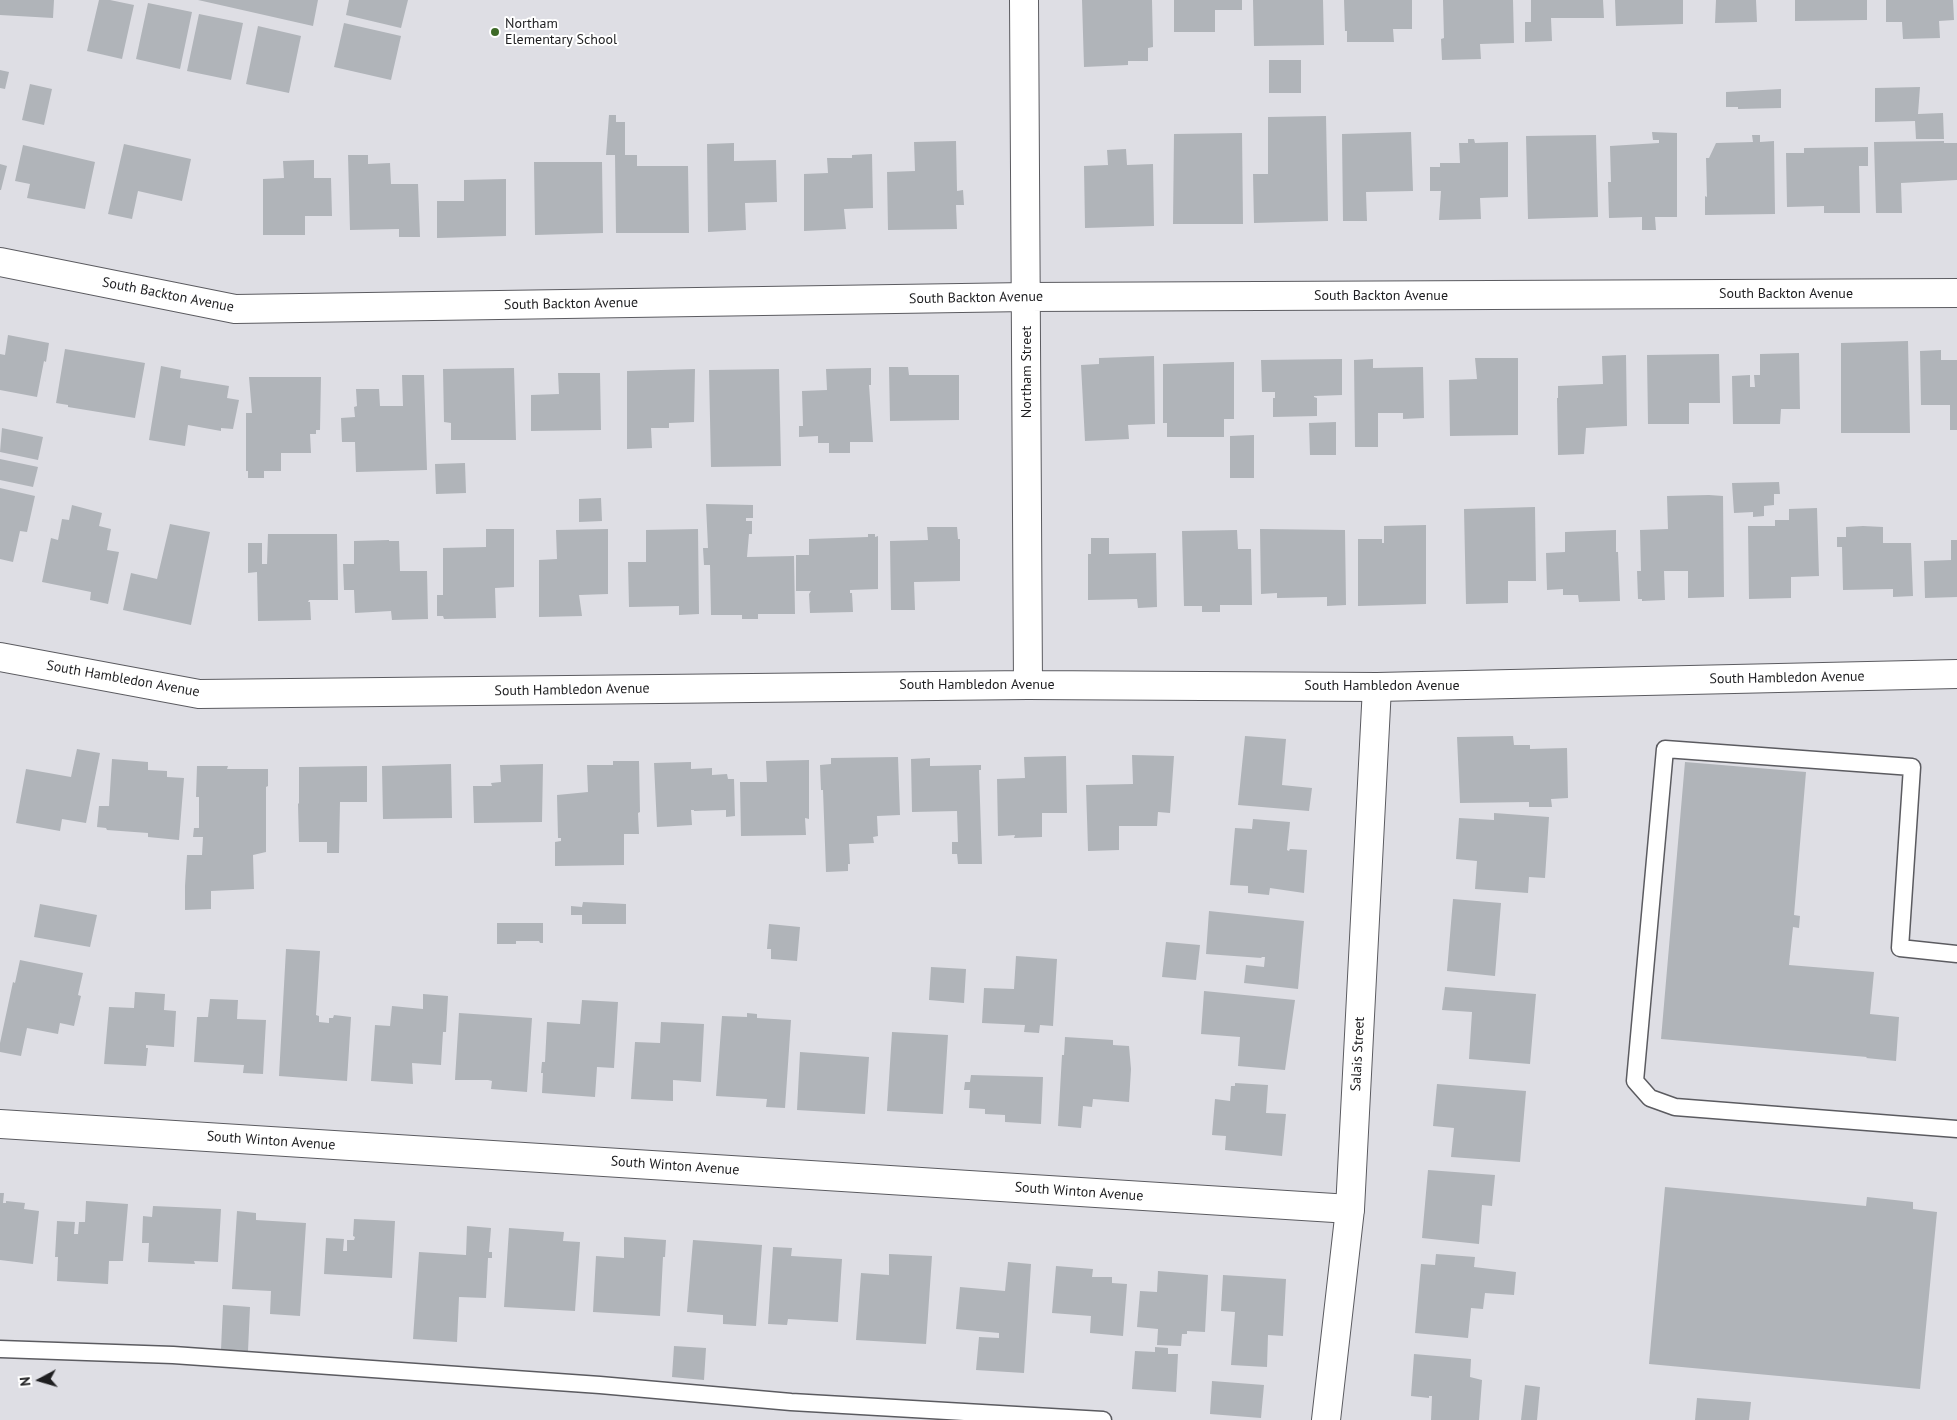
<!DOCTYPE html>
<html>
<head>
<meta charset="utf-8">
<style>
	body { margin:0 }
	#map { position:relative; width:1957px; height:1420px; overflow:hidden; background:#dedee4; font-family:"PT Sans",sans-serif }
	canvas { display:block }
	.north { position:absolute; left:15px; top:1355px; width:50px; height:50px; -webkit-text-stroke:4px #fff; paint-order:stroke; rotate:264deg; font-size:14px; font-weight:700; line-height:20px; text-align:center; color:#1e1e20 }
	.north::after { content:''; display:block; margin:auto; width:18px; height:22px; background:#1e1e20; clip-path:polygon(50% 0,100% 100%,50% 72%,0 100%) }
</style>
</head>
<body>
<div id="map">
<canvas width="1957" height="1420"></canvas>
<div class="north">N</div>
</div>
<script>
const context = document.querySelector('canvas').getContext('2d');
context.lineJoin = 'round';
function paint(path, color) {
  context.fillStyle = color;
  context.fill(path, 'evenodd');
}
function toPath(rows) {
  const path = new Path2D();
  for (const r of rows) {
    path.moveTo(r[0], r[1]);
    for (let i = 2; i < r.length; i += 2) path.lineTo(r[i], r[i + 1]);
  }
  return path;
}
function stroke(path, color, width, dash) {
  context.strokeStyle = color;
  context.lineWidth = width;
  context.lineCap = dash ? 'butt' : 'round';
  context.setLineDash(dash || []);
  context.stroke(path);
}
function label(font, color, halo, rows, align = 'center') {
  context.font = font + ' "PT Sans",sans-serif';
  context.lineWidth = 4;
  context.setLineDash([]);
  context.textBaseline = 'middle';
  context.strokeStyle = halo;
  context.fillStyle = color;
  for (const [text, x, y, turn = 0] of rows) {
    context.save();
    context.translate(x, y);
    context.rotate((+turn || 0) * Math.PI / 180);
    context.textAlign = isNaN(turn) ? turn : align;
    if (halo) context.strokeText(text, 0, 0);
    context.fillText(text, 0, 0);
    context.restore();
  }
}
paint(toPath([
	[0,0,54,0,53,18,0,15],
	[99,0,110,0,134,5,122,59,87,51],
	[198,0,318,0,313,26],
	[349,0,408,0,401,28,346,15],
	[1082,0,1152,0,1153,47,1148,48,1148,61,1128,61,1128,65,1084,67],
	[1174,0,1242,0,1242,10,1215,10,1215,32,1174,32],
	[1253,0,1323,0,1324,45,1254,46],
	[1344,0,1412,0,1412,29,1393,29,1394,42,1347,42,1347,31,1345,31],
	[1443,0,1513,0,1514,43,1480,44,1481,59,1442,60,1441,39,1444,38],
	[1531,0,1603,0,1604,18,1551,18,1552,41,1525,42,1525,22,1531,22],
	[1615,0,1683,0,1683,24,1616,26],
	[1716,0,1756,0,1757,22,1715,23],
	[1795,0,1867,0,1867,20,1795,21],
	[1886,0,1953,0,1954,20,1939,21,1940,38,1903,39,1902,22,1886,22],
	[148,3,192,12,180,69,136,59],
	[199,14,243,23,231,80,187,71],
	[344,23,401,36,391,80,334,67],
	[258,26,301,36,289,93,246,84],
	[1269,60,1301,60,1301,93,1269,93],
	[0,70,9,72,5,89,0,88],
	[30,84,52,89,44,125,22,120],
	[1920,87,1918,114,1943,113,1944,139,1916,139,1915,121,1875,122,1875,88],
	[1781,89,1781,108,1738,109,1738,107,1726,107,1726,92],
	[609,115,616,115,616,122,625,122,625,155,637,155,637,166,688,166,689,233,616,233,615,155,606,155],
	[1326,116,1328,221,1254,223,1253,174,1268,174,1268,117],
	[1411,132,1413,191,1366,192,1367,221,1343,221,1342,134],
	[1652,132,1677,133,1677,217,1655,217,1656,230,1642,230,1642,217,1609,218,1608,182,1611,182,1610,146,1659,143,1659,140,1653,140],
	[1242,133,1243,224,1173,224,1174,134],
	[1596,135,1598,217,1528,219,1526,136],
	[1752,135,1760,135,1760,142,1774,141,1775,214,1705,215,1705,196,1707,197,1706,158,1709,158,1716,143,1753,142],
	[1468,139,1474,139,1475,143,1508,142,1508,197,1480,198,1481,219,1439,220,1441,191,1430,191,1430,167,1440,167,1440,163,1460,163,1459,143,1468,143],
	[956,141,957,191,963,190,964,205,956,205,957,229,888,230,887,172,915,171,914,142],
	[1944,141,1944,143,1957,143,1957,180,1901,183,1902,213,1876,213,1874,142],
	[734,143,734,161,776,160,777,202,745,203,746,230,708,232,707,144],
	[124,144,191,159,182,201,138,191,132,219,108,214],
	[23,145,95,162,85,209,27,198,30,184,15,181],
	[1868,147,1868,166,1859,166,1860,213,1824,213,1824,206,1787,207,1786,153,1804,153,1804,148],
	[1126,149,1127,165,1153,164,1154,226,1085,228,1084,166,1108,165,1107,150],
	[872,154,873,208,844,209,846,229,804,231,804,174,828,173,827,158,852,158,852,155],
	[348,155,368,155,368,164,390,163,391,184,418,184,420,237,399,237,399,229,350,230],
	[314,160,314,178,331,178,332,216,305,216,305,235,263,235,263,179,284,178,283,161],
	[534,162,602,162,603,233,535,235],
	[0,164,7,166,1,190,0,190],
	[506,179,506,236,437,238,437,201,464,201,464,180],
	[8,335,49,343,46,362,44,361,37,397,0,390,0,354,5,355],
	[1908,341,1910,433,1841,433,1841,343],
	[65,349,145,363,135,418,68,407,68,405,56,403],
	[1941,350,1941,360,1957,360,1957,430,1950,430,1950,405,1921,405,1920,351],
	[1799,353,1800,409,1781,409,1780,424,1733,424,1732,376,1750,375,1750,387,1755,387,1754,375,1760,375,1760,354],
	[1719,354,1720,403,1689,403,1689,424,1648,424,1647,355],
	[1626,355,1627,426,1586,428,1584,454,1558,455,1557,398,1558,398,1558,386,1603,384,1602,356],
	[1154,356,1155,424,1128,425,1129,439,1085,441,1081,365,1099,364,1099,358],
	[1475,358,1518,358,1518,435,1450,436,1449,380,1477,379],
	[1342,359,1342,395,1314,396,1314,397,1317,398,1317,416,1273,417,1273,398,1275,398,1275,392,1262,392,1261,360],
	[1373,359,1373,368,1423,367,1424,418,1403,419,1403,413,1378,413,1378,447,1355,447,1354,360],
	[1234,362,1234,419,1224,419,1224,437,1167,437,1167,423,1163,423,1163,364],
	[161,366,181,370,180,378,229,386,227,398,239,400,233,429,221,428,221,431,188,425,185,446,149,440],
	[889,367,908,367,909,375,959,375,959,420,890,421],
	[514,368,516,440,451,440,451,423,444,422,443,369],
	[871,368,871,385,869,385,873,442,850,442,850,453,829,453,829,443,818,443,818,436,799,437,799,426,803,426,802,391,827,390,826,369],
	[695,369,694,422,669,423,669,428,651,428,652,448,627,449,627,371],
	[779,369,781,466,711,467,709,370],
	[558,373,600,373,601,430,531,431,531,395,559,394],
	[402,375,424,375,427,470,356,472,355,442,342,442,341,418,355,417,354,407,357,406,356,389,379,389,380,406,403,406],
	[249,377,321,377,320,430,316,430,316,434,310,434,311,453,281,453,281,471,264,471,264,478,248,478,248,471,246,471,246,413,252,413],
	[1336,422,1336,455,1310,455,1309,423],
	[2,428,43,437,38,460,0,452],
	[1254,435,1254,478,1230,478,1230,436],
	[0,459,38,467,33,487,0,480],
	[465,463,466,493,436,494,435,464],
	[1779,482,1780,494,1774,494,1774,505,1764,506,1764,516,1753,517,1753,512,1734,513,1732,483],
	[0,488,35,496,27,532,20,531,13,562,0,559],
	[1709,495,1723,496,1724,597,1688,598,1688,571,1664,571,1665,600,1642,601,1642,599,1638,599,1637,571,1641,571,1640,530,1668,529,1667,496],
	[601,498,602,521,579,522,579,499],
	[706,504,753,505,753,518,746,518,746,521,752,521,752,534,749,534,747,557,794,556,795,614,758,614,758,619,742,619,742,615,711,615,710,565,704,565,703,548,708,548],
	[72,505,102,513,99,526,111,529,107,550,119,552,108,604,90,600,91,592,42,582,51,538,58,540,62,519,69,520],
	[1535,507,1536,581,1508,581,1508,603,1466,604,1464,509],
	[1817,508,1819,576,1791,577,1791,598,1749,599,1748,526,1775,526,1775,520,1789,520,1789,509],
	[170,524,210,532,191,625,123,610,131,573,157,579],
	[1426,525,1426,604,1358,606,1358,539,1382,539,1382,543,1384,543,1384,526],
	[1863,526,1883,527,1883,543,1911,543,1913,596,1893,597,1893,589,1843,590,1842,547,1837,547,1837,537,1846,537,1846,527],
	[927,527,957,527,958,539,960,539,960,581,914,582,915,610,891,610,890,541,928,540],
	[486,529,514,529,514,587,495,588,496,618,444,619,443,616,437,616,437,595,443,595,443,548,486,547],
	[608,529,608,594,579,595,582,616,539,617,539,560,557,559,556,530],
	[698,529,699,614,679,615,679,606,629,607,628,562,646,562,646,530],
	[1260,529,1345,530,1346,605,1327,606,1327,597,1277,598,1277,593,1261,594],
	[1237,530,1238,549,1251,549,1252,605,1220,605,1220,612,1202,612,1202,606,1184,606,1182,531],
	[1616,530,1616,552,1618,552,1620,601,1579,602,1578,595,1563,595,1563,589,1547,590,1546,553,1565,552,1565,532],
	[268,534,337,534,338,600,309,600,308,602,310,602,311,620,258,621,257,572,248,573,248,543,262,543,262,564,267,564],
	[868,534,875,534,875,537,878,536,878,589,850,590,850,593,852,593,853,612,810,613,809,594,811,591,796,591,796,555,809,555,809,539,868,537],
	[1091,538,1109,538,1109,554,1156,553,1157,607,1138,608,1137,599,1088,600,1088,554,1091,554],
	[389,540,389,541,399,541,400,571,427,571,428,619,392,620,391,611,355,613,354,590,344,590,343,564,354,564,354,541],
	[1951,540,1957,540,1957,597,1925,598,1924,561,1951,560],
	[1245,736,1286,739,1282,785,1312,788,1309,811,1238,805],
	[1513,736,1514,745,1530,745,1530,749,1567,748,1568,798,1551,799,1552,807,1529,807,1529,802,1460,803,1457,737],
	[77,749,100,753,86,823,62,819,60,831,16,823,26,769,71,777],
	[1132,755,1174,756,1170,813,1158,812,1157,826,1119,826,1119,850,1088,851,1086,785,1133,784],
	[1066,756,1067,813,1042,813,1042,837,1014,838,1015,835,998,836,997,779,1025,778,1024,757],
	[898,757,900,815,877,816,878,836,873,837,874,843,849,844,850,864,848,864,848,871,826,872,823,790,821,790,820,765,831,764,831,758],
	[930,758,930,766,981,765,981,770,979,770,982,864,958,864,957,854,952,854,952,842,958,842,957,811,912,812,911,759],
	[112,759,148,762,148,770,167,771,167,777,184,778,179,840,148,837,148,833,107,830,106,828,97,827,99,806,109,806],
	[809,760,809,819,805,818,806,835,741,836,740,782,767,782,766,761],
	[613,761,639,761,640,812,638,813,639,834,624,834,624,865,555,866,555,842,561,841,561,838,558,838,557,795,588,792,587,765,613,765],
	[691,762,691,769,712,768,712,775,727,774,728,779,734,779,735,816,726,817,726,810,694,811,694,810,691,810,692,825,657,827,654,763],
	[1685,762,1806,772,1794,915,1800,916,1799,928,1793,927,1789,965,1874,972,1870,1014,1899,1017,1896,1061,1866,1058,1867,1057,1661,1039],
	[451,764,452,818,383,819,382,766],
	[543,764,542,822,474,823,473,786,492,786,491,783,501,782,500,765],
	[197,766,228,766,227,769,268,769,268,786,266,787,266,852,253,855,254,889,211,891,211,909,185,910,185,886,187,855,202,855,203,837,193,837,194,828,199,828,199,797,196,797],
	[367,766,367,802,340,802,339,853,327,853,327,842,299,842,298,804,299,803,299,767],
	[1494,813,1549,817,1545,878,1529,877,1528,893,1475,889,1477,861,1456,859,1459,818,1494,820],
	[1253,819,1290,822,1287,850,1289,851,1290,849,1307,850,1304,893,1270,888,1269,895,1248,893,1248,886,1230,885,1235,828,1252,829],
	[1453,899,1501,903,1495,976,1447,971],
	[583,902,626,904,626,924,582,924,582,915,571,915,571,906,582,907],
	[40,904,97,915,90,947,34,937],
	[1209,911,1304,921,1298,989,1244,983,1246,965,1264,967,1265,957,1261,957,1262,958,1206,954],
	[497,923,543,923,543,943,540,943,539,941,516,941,516,944,497,944],
	[769,924,800,927,797,961,771,959,771,949,767,949],
	[1166,942,1200,945,1196,980,1162,977],
	[286,949,320,951,316,1015,319,1016,319,1022,329,1023,329,1018,333,1018,334,1015,351,1017,347,1081,279,1076],
	[1016,956,1057,959,1053,1026,1040,1025,1039,1033,1024,1032,1025,1025,982,1023,984,988,1014,989],
	[20,960,83,973,78,995,81,996,74,1026,60,1023,58,1034,27,1028,21,1056,0,1052,0,1043,13,982,15,983],
	[931,967,966,969,964,1003,929,1000],
	[1445,987,1536,994,1530,1064,1469,1059,1472,1012,1442,1010],
	[1204,991,1295,1000,1285,1070,1238,1066,1240,1037,1201,1034],
	[135,992,165,994,164,1010,176,1011,174,1047,146,1045,146,1048,148,1048,146,1066,104,1064,109,1007,134,1008],
	[423,994,448,996,446,1032,443,1032,441,1065,412,1063,413,1084,371,1081,375,1025,390,1026,392,1006,423,1009],
	[210,999,238,1000,237,1019,266,1020,263,1074,243,1073,244,1065,194,1062,197,1017,208,1017],
	[582,1000,618,1002,614,1068,597,1067,595,1097,542,1093,543,1073,541,1073,542,1062,545,1062,547,1022,580,1024],
	[459,1013,532,1018,527,1092,491,1089,492,1081,488,1080,455,1080],
	[747,1013,757,1014,757,1018,791,1020,785,1108,766,1107,767,1099,716,1096,722,1016,747,1017],
	[661,1022,704,1024,701,1082,673,1080,673,1101,631,1099,635,1042,660,1043],
	[892,1032,948,1035,943,1114,887,1111],
	[1065,1037,1113,1040,1113,1045,1129,1046,1131,1069,1129,1102,1093,1099,1092,1107,1083,1106,1081,1128,1058,1126,1062,1055,1064,1055],
	[800,1052,869,1057,865,1114,797,1110],
	[971,1075,1043,1077,1041,1124,1005,1122,1005,1115,985,1114,985,1109,969,1108,970,1090,964,1090,965,1082,970,1082],
	[1235,1083,1268,1085,1266,1113,1286,1114,1282,1156,1225,1150,1226,1136,1212,1135,1215,1099,1230,1101,1231,1086,1235,1086],
	[1437,1084,1526,1091,1520,1162,1451,1157,1454,1128,1433,1126],
	[1428,1170,1495,1175,1492,1206,1482,1205,1479,1244,1422,1238],
	[1665,1187,1866,1206,1867,1197,1913,1202,1913,1209,1937,1212,1920,1389,1649,1364],
	[0,1193,4,1193,3,1203,6,1203,6,1201,25,1203,24,1209,39,1211,33,1264,0,1260],
	[86,1201,128,1204,123,1261,109,1261,108,1284,57,1281,58,1257,55,1257,57,1221,75,1222,74,1234,78,1234,79,1222,85,1222],
	[153,1206,221,1209,218,1262,194,1261,195,1264,148,1262,149,1243,142,1243,143,1216,152,1217],
	[237,1211,256,1213,256,1220,306,1223,300,1316,270,1314,271,1291,232,1289],
	[354,1219,395,1221,392,1278,324,1274,326,1238,344,1239,343,1251,347,1251,347,1240,354,1240,355,1237,353,1236],
	[467,1226,491,1228,489,1252,492,1252,492,1258,488,1258,486,1298,459,1297,457,1342,413,1339,419,1252,466,1255],
	[509,1228,564,1232,563,1241,580,1242,575,1311,504,1307],
	[624,1237,666,1240,665,1257,663,1257,660,1316,593,1312,596,1256,624,1258],
	[693,1240,762,1245,756,1326,723,1324,723,1315,687,1312],
	[773,1247,792,1248,791,1256,842,1259,838,1322,788,1319,787,1325,768,1324],
	[889,1254,932,1256,926,1344,856,1340,861,1273,889,1275],
	[1436,1254,1475,1257,1474,1267,1516,1272,1514,1295,1485,1293,1483,1309,1471,1308,1468,1338,1415,1333,1421,1264,1435,1265],
	[1008,1262,1031,1264,1024,1373,976,1370,979,1337,999,1338,999,1333,956,1329,960,1287,1005,1291],
	[1056,1266,1093,1269,1092,1277,1112,1277,1112,1283,1127,1284,1123,1336,1090,1333,1091,1316,1052,1313],
	[1158,1271,1208,1275,1205,1332,1187,1331,1187,1334,1182,1334,1181,1346,1157,1345,1158,1329,1137,1327,1140,1291,1157,1292],
	[1223,1275,1286,1279,1283,1336,1268,1335,1267,1367,1231,1365,1235,1312,1221,1311],
	[223,1305,250,1307,248,1351,221,1350],
	[674,1346,706,1348,704,1380,672,1377],
	[1155,1347,1168,1348,1168,1354,1178,1354,1176,1392,1132,1389,1135,1351,1155,1352],
	[1414,1354,1471,1359,1470,1377,1482,1380,1479,1420,1431,1420,1432,1396,1429,1396,1429,1398,1411,1396],
	[1212,1381,1264,1385,1261,1418,1210,1414],
	[1525,1385,1540,1387,1537,1420,1521,1420],
	[1697,1398,1751,1402,1749,1420,1695,1420]
]), '#b0b4b9');
const lane = toPath([
	[1957,954,1900,948,1912,767,1665,749,1635,1081,1650,1098,1675,1107,1957,1129],
	[0,1349,173,1355,600,1385,791,1402,1103,1420]
]);
const street = toPath([
	[1024,0,1028,685],
	[0,262,235,309,1027,297,1957,293],
	[0,657,199,694,1028,685,1377,687,1957,674],
	[0,1124,1350,1209]
]);
const secondary = toPath([
	[1326,1420,1350,1209,1377,687]
]);
stroke(lane, '#5b5b60', 19);
stroke(street, '#5b5b60', 30);
stroke(secondary, '#5b5b60', 30);
stroke(lane, '#fff', 16);
stroke(street, '#fff', 28);
stroke(secondary, '#fff', 28);
for (const [x, y, r, color] of [
	[495,32,5,"#3d6927"]
]) {
  const dot = new Path2D();
  dot.arc(x, y, r, 0, 2 * Math.PI);
  context.fillStyle = color;
  context.fill(dot);
  stroke(dot, '#fff', 2);
}
label('14px', '#1e1e20', '#fff', [
	["Northam",505,24],
	["Elementary School",505,40]
], 'left');
label('14px', '#1e1e20', '#fff', [
	["South Backton Avenue",1786,294],
	["South Backton Avenue",168,295,11],
	["South Backton Avenue",1381,296],
	["South Backton Avenue",976,298,-1],
	["South Backton Avenue",571,304,-1],
	["Northam Street",1027,372,-90],
	["South Hambledon Avenue",1787,678,-1],
	["South Hambledon Avenue",123,679,10],
	["South Hambledon Avenue",977,685],
	["South Hambledon Avenue",1382,686],
	["South Hambledon Avenue",572,690,-1],
	["Salais Street",1358,1054,-87],
	["South Winton Avenue",271,1141,4],
	["South Winton Avenue",675,1166,4],
	["South Winton Avenue",1079,1192,4]
]);
</script>
</body>
</html>
